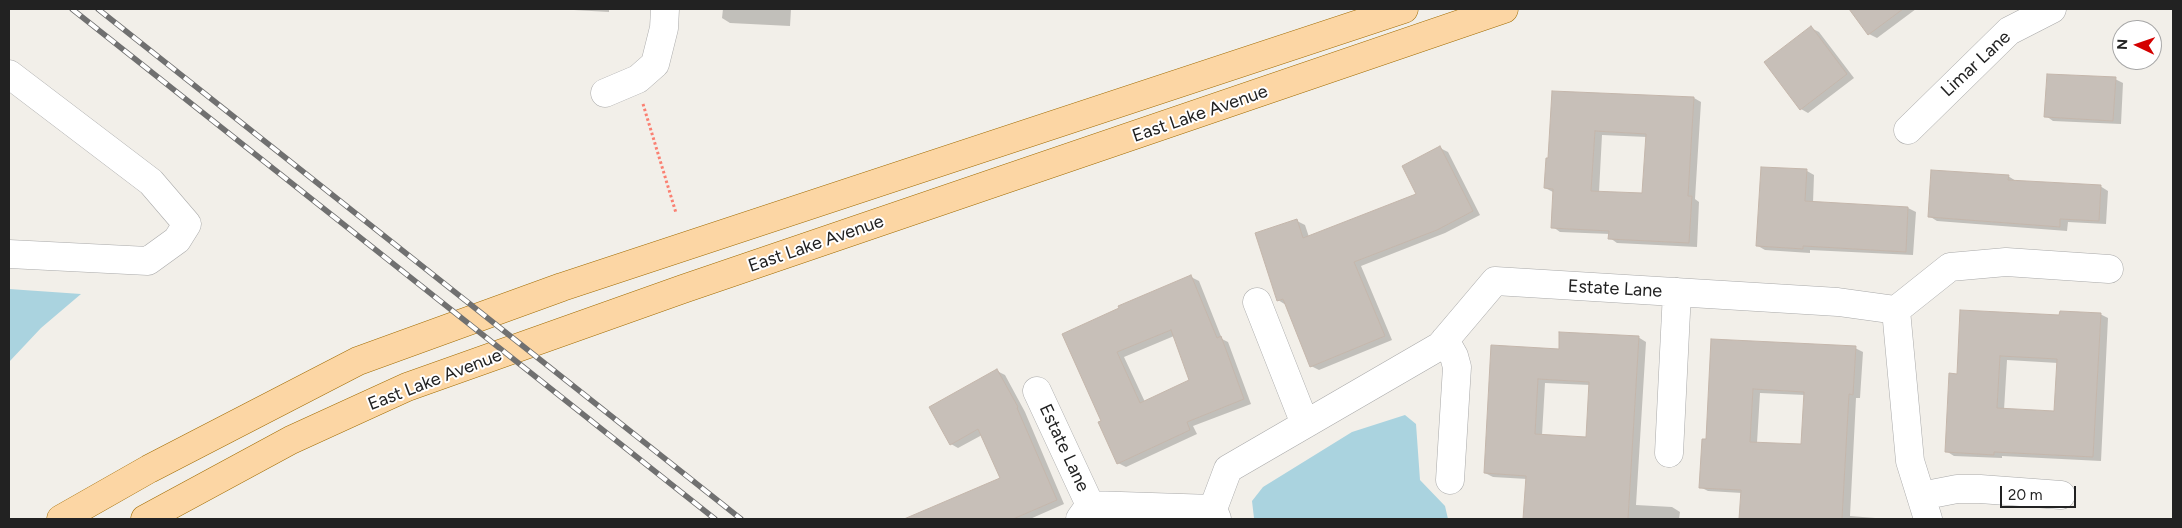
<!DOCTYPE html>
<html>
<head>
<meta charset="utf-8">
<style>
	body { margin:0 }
	#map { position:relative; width:2182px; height:528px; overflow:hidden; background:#f2efe9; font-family:Figtree,sans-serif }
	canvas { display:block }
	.frame { position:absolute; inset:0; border:10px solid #222; pointer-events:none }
	.north { position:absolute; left:2112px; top:20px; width:50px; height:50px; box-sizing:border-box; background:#fff; border:1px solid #a7a7a7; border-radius:50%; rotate:273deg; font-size:14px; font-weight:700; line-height:20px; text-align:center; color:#222 }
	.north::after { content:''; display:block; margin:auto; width:18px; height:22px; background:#d40000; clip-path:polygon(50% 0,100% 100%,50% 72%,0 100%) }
	.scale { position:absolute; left:2000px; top:486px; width:76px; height:22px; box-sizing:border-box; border:2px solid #222; border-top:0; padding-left:6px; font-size:15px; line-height:18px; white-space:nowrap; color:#222; -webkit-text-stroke:4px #fff; paint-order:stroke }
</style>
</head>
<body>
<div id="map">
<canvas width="2182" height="528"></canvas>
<div class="frame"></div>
<div class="north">N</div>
<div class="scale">20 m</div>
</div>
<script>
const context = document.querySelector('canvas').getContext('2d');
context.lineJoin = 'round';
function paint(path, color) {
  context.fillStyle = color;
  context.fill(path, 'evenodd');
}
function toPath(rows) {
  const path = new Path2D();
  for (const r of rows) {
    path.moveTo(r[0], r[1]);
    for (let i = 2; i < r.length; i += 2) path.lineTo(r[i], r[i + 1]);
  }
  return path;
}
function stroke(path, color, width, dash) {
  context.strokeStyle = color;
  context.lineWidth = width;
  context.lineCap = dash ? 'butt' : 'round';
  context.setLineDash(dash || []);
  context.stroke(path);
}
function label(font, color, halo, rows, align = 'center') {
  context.font = font + ' Figtree,sans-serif';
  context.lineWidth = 4;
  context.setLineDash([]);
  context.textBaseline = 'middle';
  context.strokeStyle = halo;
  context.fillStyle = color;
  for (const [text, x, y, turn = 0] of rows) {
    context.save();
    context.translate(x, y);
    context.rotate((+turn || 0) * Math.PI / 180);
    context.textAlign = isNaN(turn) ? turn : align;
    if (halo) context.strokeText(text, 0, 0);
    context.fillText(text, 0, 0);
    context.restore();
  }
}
paint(toPath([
	[9,289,81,294,41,328,9,362],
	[1405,415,1416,424,1420,480,1445,506,1448,519,1254,518,1252,501,1263,487,1352,432]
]), '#aad3df');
paint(toPath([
	[556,9,609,9,609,12],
	[723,9,791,9,790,26,730,23,722,18],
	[1850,9,1916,9,1877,38,1869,34],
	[1811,28,1819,32,1854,78,1808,113,1801,109],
	[2115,79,2123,83,2121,124,2053,121,2046,116],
	[1553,92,1694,98,1701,102,1695,199,1699,202,1697,247,1617,243,1610,238,1610,234,1560,232,1553,227,1553,192,1545,188,1549,159],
	[1602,135,1647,137,1643,195,1599,192],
	[1440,148,1448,152,1480,215,1445,233,1361,266,1392,340,1319,370,1311,366,1286,305,1278,300,1297,221,1305,225,1309,237,1418,195],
	[1807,171,1814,175,1813,203,1908,208,1916,212,1913,255,1810,250,1810,253,1765,250,1758,246],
	[2008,176,2016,181,2100,186,2108,191,2106,224,2068,222,2067,231,1937,221,1929,216],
	[1191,277,1199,281,1222,339,1228,342,1251,404,1193,426,1197,434,1126,467,1118,463,1103,422,1063,335],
	[1174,336,1191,380,1145,402,1124,357],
	[2100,314,2108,318,2101,461,2002,456,2002,458,1954,456,1946,451,1958,375,2061,316],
	[2007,360,2058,363,2056,412,2004,410],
	[1638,337,1646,342,1636,505,1672,507,1680,512,1679,519,1525,519,1527,479,1493,477,1485,473,1492,346,1560,350],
	[1545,383,1590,385,1587,438,1542,435],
	[1712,340,1855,348,1863,352,1860,398,1856,398,1850,516,1888,519,1740,519,1742,493,1708,491,1700,487,1707,441],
	[1760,393,1805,395,1802,446,1757,443],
	[997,371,1005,375,1025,412,1064,504,1030,519,912,519,911,517,1002,479,982,435,958,448,951,444]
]), '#0003');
const building = toPath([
	[1849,9,1903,9,1868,35,1849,9],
	[1811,26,1847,74,1800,110,1764,62,1811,26],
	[2047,74,2116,77,2113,121,2044,117,2047,74],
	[1552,91,1694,97,1688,196,1692,196,1689,243,1608,239,1609,231,1551,228,1553,189,1544,188,1546,158,1548,158,1552,91],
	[1595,131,1646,134,1642,193,1591,191,1595,131],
	[1440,146,1473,211,1437,230,1354,262,1385,336,1310,367,1283,299,1277,301,1255,233,1297,219,1303,238,1416,194,1402,166,1440,146],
	[1761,167,1807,169,1805,201,1908,207,1906,252,1803,246,1803,249,1756,246,1761,167],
	[1931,170,2009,175,2008,180,2101,185,2099,221,2060,219,2060,227,1928,217,1931,170],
	[1191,275,1217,338,1221,336,1244,399,1187,422,1190,430,1117,464,1098,422,1101,421,1062,334,1119,308,1118,306,1191,275],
	[1171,330,1189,380,1140,403,1117,352,1171,330],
	[1960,310,2059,315,2060,311,2101,313,2093,457,1994,452,1994,455,1945,452,1949,373,1957,374,1960,310],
	[2000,356,2057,359,2054,411,1997,408,2000,356],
	[1559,332,1639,336,1628,519,1523,519,1526,476,1484,473,1491,345,1559,349,1559,332],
	[1538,379,1589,382,1586,437,1535,434,1538,379],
	[1711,339,1856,346,1853,395,1849,394,1842,519,1739,519,1741,490,1699,488,1702,439,1706,439,1711,339],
	[1753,389,1804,392,1801,444,1750,442,1753,389],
	[997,369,1018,407,1017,408,1057,500,1013,519,904,519,1000,478,978,429,950,445,929,407,997,369]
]);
paint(building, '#c7bfb8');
stroke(building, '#c4b6ab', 1);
const minor = toPath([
	[9,74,151,182,187,224,177,240,148,261,9,254],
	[605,93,638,79,655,64,664,28,665,9],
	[1908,130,2009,31,2052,9],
	[1257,302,1305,424],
	[1896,310,1950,267,2006,262,2109,269],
	[1896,310,1910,461,1928,519],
	[1445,340,1454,356,1457,367,1450,480],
	[1037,391,1090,505],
	[1669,453,1677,292],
	[1921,496,1957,489,1980,489,2061,495],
	[1080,519,1090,505,1213,509],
	[1217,519,1213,509,1228,469,1440,346,1495,281,1838,302,1896,310]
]);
const major = toPath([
	[61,519,149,469,358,361,562,287,1404,9],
	[145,519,291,440,407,387,683,289,1504,9]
]);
stroke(minor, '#a9a9a9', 29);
stroke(major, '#a06b00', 29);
stroke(toPath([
	[643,104,676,213]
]), '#fa8072', 3, [2.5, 2.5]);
stroke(minor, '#fff', 28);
stroke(major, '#fcd6a4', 28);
const rail = toPath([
	[72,9,715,519],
	[98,9,741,519]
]);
stroke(rail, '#707070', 5.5);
stroke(rail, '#fff', 4, [11]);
label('18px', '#222', '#fff', [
	["Limar Lane",1976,64,-43],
	["East Lake Avenue",1200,114,-19],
	["East Lake Avenue",816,244,-19],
	["Estate Lane",1615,289,3],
	["East Lake Avenue",435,380,-21],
	["Estate Lane",1064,448,65]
]);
</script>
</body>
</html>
